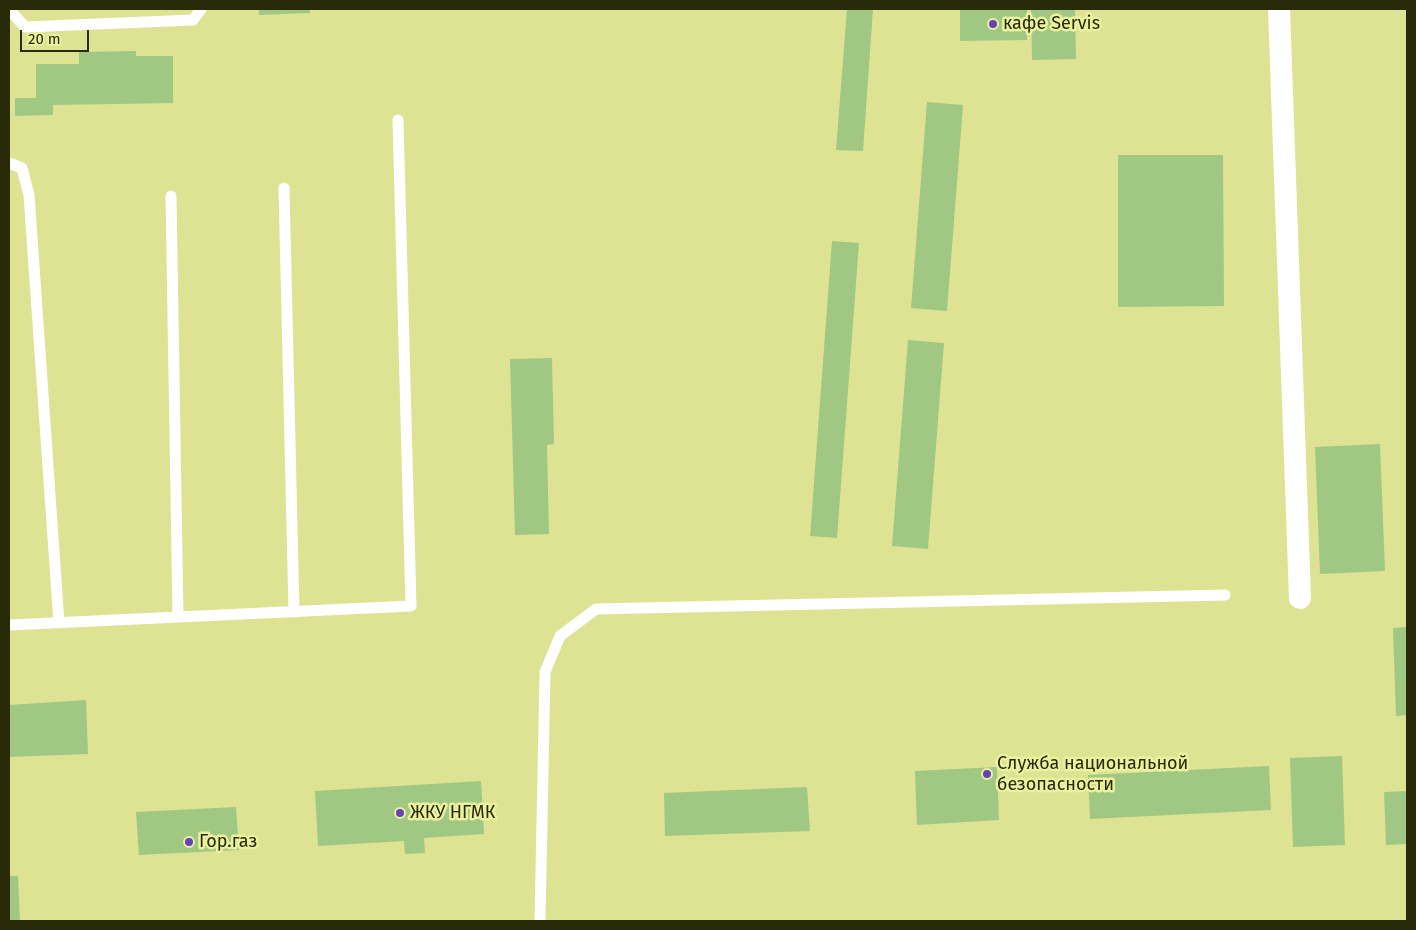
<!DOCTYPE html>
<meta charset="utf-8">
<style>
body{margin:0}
#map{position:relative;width:1416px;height:930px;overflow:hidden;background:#dde393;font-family:"Fira Sans",sans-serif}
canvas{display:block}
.frame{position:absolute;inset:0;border:10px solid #282a08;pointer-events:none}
.scale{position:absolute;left:20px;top:30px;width:69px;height:22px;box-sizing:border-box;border:2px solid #282a08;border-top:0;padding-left:6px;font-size:15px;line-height:18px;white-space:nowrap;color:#282a08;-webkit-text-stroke:4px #eaf19f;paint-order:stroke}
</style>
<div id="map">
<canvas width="1416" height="930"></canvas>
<div class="frame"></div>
<div class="scale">20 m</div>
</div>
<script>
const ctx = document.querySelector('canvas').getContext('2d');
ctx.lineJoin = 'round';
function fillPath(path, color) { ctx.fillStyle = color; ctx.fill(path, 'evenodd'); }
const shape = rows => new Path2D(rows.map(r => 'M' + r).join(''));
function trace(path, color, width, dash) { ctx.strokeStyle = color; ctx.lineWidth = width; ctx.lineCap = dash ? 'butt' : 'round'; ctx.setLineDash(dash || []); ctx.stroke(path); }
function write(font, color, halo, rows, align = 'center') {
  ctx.font = font + ' "Fira Sans",sans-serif'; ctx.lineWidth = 5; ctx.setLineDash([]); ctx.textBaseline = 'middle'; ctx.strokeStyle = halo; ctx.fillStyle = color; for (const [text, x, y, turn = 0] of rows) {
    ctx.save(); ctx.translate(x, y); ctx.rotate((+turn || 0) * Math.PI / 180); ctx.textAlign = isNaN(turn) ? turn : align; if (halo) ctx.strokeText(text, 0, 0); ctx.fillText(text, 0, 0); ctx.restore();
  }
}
fillPath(shape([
 [259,9,310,9,310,13,259,15],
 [847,9,873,9,863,151,836,150],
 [960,9,1027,9,1027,40,960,41],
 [1031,9,1075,9,1076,59,1032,60],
 [136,51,136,56,173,56,173,103,53,105,53,115,15,116,15,98,36,98,36,64,79,64,79,52],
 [927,102,963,105,947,311,911,308],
 [1118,155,1223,155,1224,306,1118,307],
 [832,241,859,243,837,538,810,536],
 [908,340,944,343,928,549,892,546],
 [552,358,554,444,547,445,549,534,515,535,510,359],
 [1380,444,1385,571,1320,574,1315,447],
 [1407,627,1407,715,1396,716,1393,628],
 [86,700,88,754,9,757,9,705],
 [1342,756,1345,845,1293,847,1290,758],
 [1269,766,1271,810,1090,819,1088,775],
 [997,767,999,820,917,825,915,771],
 [481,781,484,834,424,838,425,853,405,854,404,841,318,846,315,791],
 [807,787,810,831,665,836,664,793],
 [1407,791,1407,844,1386,845,1384,792],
 [236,807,239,850,139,855,136,812],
 [9,876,18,876,20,921,9,921]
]), '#a0c882');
trace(shape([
 [9,9,25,27,193,20,201,9],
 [9,163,22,168,29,195,59,623],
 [284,188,294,612],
 [171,196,178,617],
 [9,625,411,606,398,120],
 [540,921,545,672,560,636,596,609,1225,595]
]), '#fff', 11);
trace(shape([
 [1279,9,1300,598]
]), '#fff', 22);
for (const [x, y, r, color] of [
 [993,24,5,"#6641ba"],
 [987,774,5,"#6641ba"],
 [400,813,5,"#6641ba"],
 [189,842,5,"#6641ba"]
]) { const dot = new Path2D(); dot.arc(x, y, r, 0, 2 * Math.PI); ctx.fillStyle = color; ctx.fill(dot); trace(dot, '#eaf19f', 2); }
write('18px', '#282a08', '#eaf19f', [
 ["кафе Servis",1003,24],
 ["Служба национальной",997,764],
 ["безопасности",997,785],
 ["ЖКУ НГМК",410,813],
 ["Гор.газ",199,842]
], 'left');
</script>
